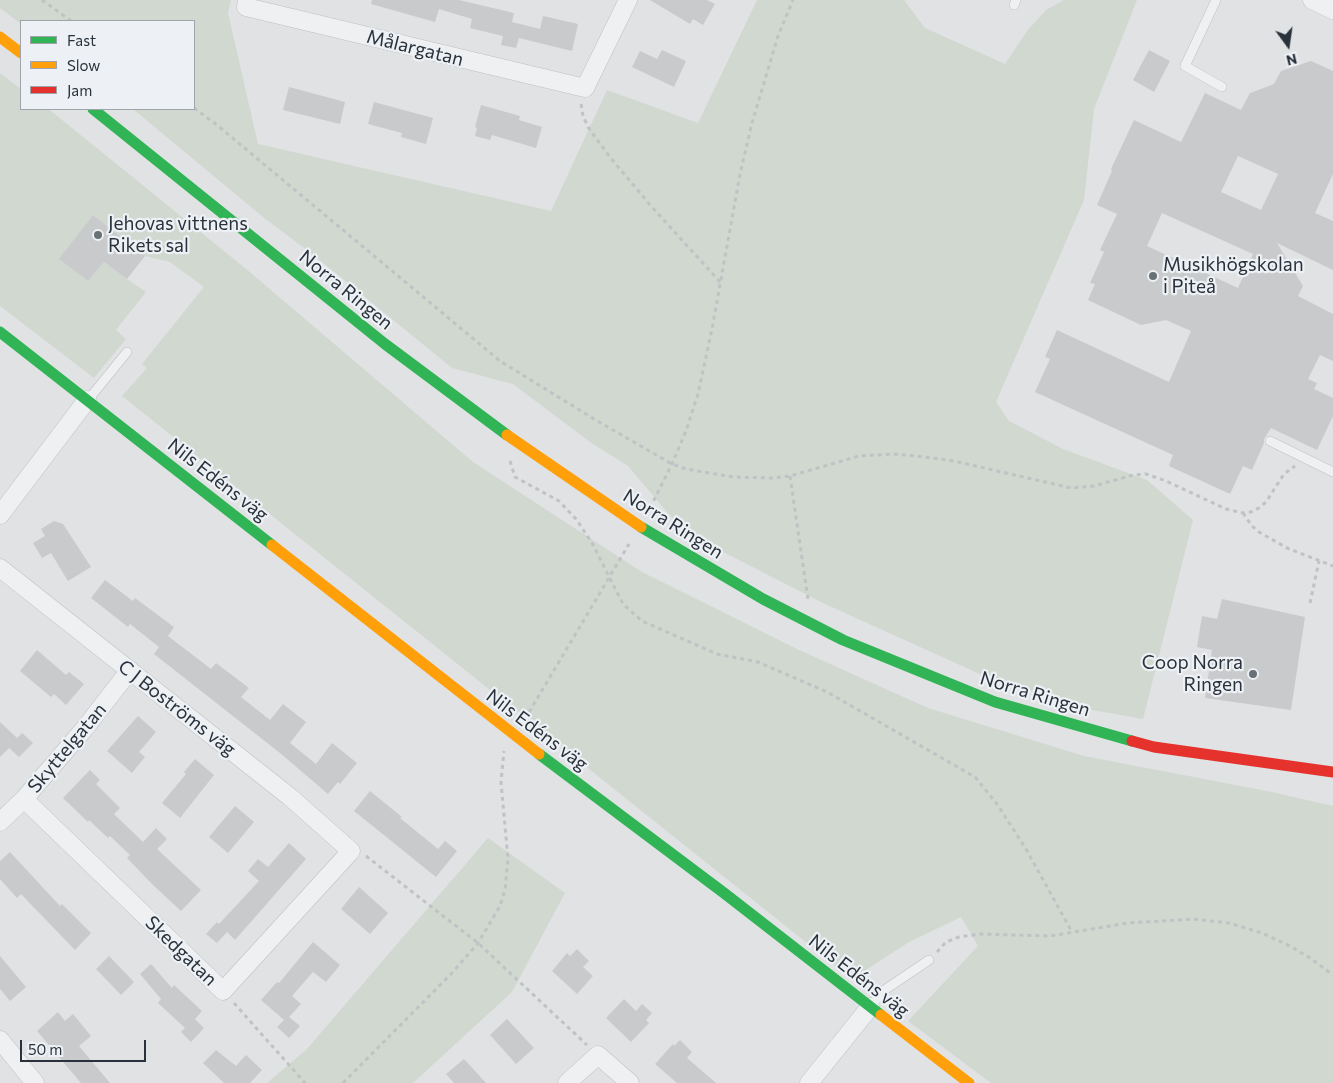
<!DOCTYPE html>
<meta charset="utf-8">
<style>
body{margin:0}
#map{position:relative;width:1333px;height:1083px;overflow:hidden;background:#e0e2e4;font-family:Commissioner,sans-serif}
canvas{display:block}
.legend{position:absolute;left:20px;top:20px;width:175px;height:90px;box-sizing:border-box;background:#edf0f4;border:1px solid #9fa4aa;margin:0;padding:6px 9px;list-style:none;font-size:15px;color:#29323b}
.legend li{display:flex;align-items:center;gap:10px;height:25px}
.legend b{width:25px;border:1px solid #9fa4aa}
.north{position:absolute;left:1263px;top:20px;width:50px;height:50px;-webkit-text-stroke:4px #edf0f4;paint-order:stroke;rotate:166deg;font-size:14px;font-weight:700;line-height:20px;text-align:center;color:#29323b}
.north::after{content:'';display:block;margin:auto;width:18px;height:22px;background:#29323b;clip-path:polygon(50% 0,100% 100%,50% 72%,0 100%)}
.scale{position:absolute;left:20px;top:1040px;width:126px;height:22px;box-sizing:border-box;border:2px solid #29323b;border-top:0;padding-left:6px;font-size:15px;line-height:18px;white-space:nowrap;color:#29323b;-webkit-text-stroke:4px #edf0f4;paint-order:stroke}
</style>
<div id="map">
<canvas width="1333" height="1083"></canvas>
<ul class="legend">
<li><b style="height:6px;background:#30b455"></b>Fast</li>
<li><b style="height:6px;background:#ff9f0a"></b>Slow</li>
<li><b style="height:6px;background:#e5322d"></b>Jam</li>
</ul>
<div class="north">N</div>
<div class="scale">50 m</div>
</div>
<script>
const ctx = document.querySelector('canvas').getContext('2d');
ctx.lineJoin = 'round';
function fillPath(path, color) { ctx.fillStyle = color; ctx.fill(path, 'evenodd'); }
const shape = rows => new Path2D(rows.map(r => 'M' + r).join(''));
function trace(path, color, width, dash) { ctx.strokeStyle = color; ctx.lineWidth = width; ctx.lineCap = dash ? 'butt' : 'round'; ctx.setLineDash(dash || []); ctx.stroke(path); }
function write(font, color, halo, rows, align = 'center') {
  ctx.font = font + ' Commissioner,sans-serif'; ctx.lineWidth = 4.5; ctx.setLineDash([]); ctx.textBaseline = 'middle'; ctx.strokeStyle = halo; ctx.fillStyle = color; for (const [text, x, y, turn = 0] of rows) {
    ctx.save(); ctx.translate(x, y); ctx.rotate((+turn || 0) * Math.PI / 180); ctx.textAlign = isNaN(turn) ? turn : align; if (halo) ctx.strokeText(text, 0, 0); ctx.fillText(text, 0, 0); ctx.restore();
  }
}
fillPath(shape([
 [0,0,231,0,228,13,258,144,551,211,607,90,698,123,757,0,904,0,925,28,1005,64,1027,31,1046,10,1064,0,1137,0,1094,109,1084,200,996,402,1009,421,1063,449,1147,480,1193,520,1143,719,1087,709,982,675,823,603,684,532,628,466,590,442,513,384,452,368,316,257,263,217,133,109,194,109,194,21,21,21,21,24,0,8],
 [0,73,21,89,21,109,48,109,56,115,245,268,473,462,642,572,799,650,928,708,1084,756,1272,792,1333,806,1333,1083,991,1083,908,1021,978,946,961,917,909,942,852,979,122,396,147,368,142,364,204,287,170,262,145,256,93,215,60,259,88,281,104,262,127,279,146,292,116,330,126,339,94,378,0,306],
 [488,838,565,893,512,992,413,1083,267,1083,307,1049]
]), '#d1d8d0');
fillPath(shape([
 [372,0,459,0,514,13,512,22,540,29,543,16,578,24,572,51,519,38,516,48,501,45,503,36,470,28,472,19,439,9,435,22,371,4],
 [650,0,707,0,715,4,703,25,693,19,690,24],
 [662,50,686,61,674,87,632,67,640,51,657,59],
 [1149,50,1170,61,1154,92,1133,80],
 [1311,61,1333,71,1333,174,1315,213,1333,221,1333,270,1277,243,1303,286,1298,296,1333,314,1333,361,1320,355,1308,379,1317,383,1314,389,1333,398,1333,416,1317,450,1271,428,1264,439,1264,443,1252,470,1243,466,1230,494,1169,466,1173,455,1035,392,1050,359,1045,357,1057,330,1169,382,1191,331,1166,320,1141,325,1088,300,1095,284,1090,283,1104,252,1100,250,1117,214,1097,205,1112,171,1111,169,1134,120,1181,142,1205,93,1241,110,1250,93,1274,84,1281,71],
 [1238,156,1278,174,1261,210,1221,192],
 [1162,213,1253,254,1238,288,1147,246],
 [289,87,345,102,340,124,283,110],
 [374,102,433,118,426,144,401,137,402,133,368,124],
 [481,105,520,116,519,120,542,127,536,148,492,135,490,140,475,136,477,128,475,127],
 [93,215,145,256,127,279,104,262,88,281,59,259],
 [54,521,63,524,91,567,68,581,51,553,42,558,33,543,45,536,41,529],
 [105,580,133,601,135,598,174,627,168,636,211,669,216,663,249,688,241,697,270,720,283,704,306,722,290,743,316,764,332,743,357,763,340,784,338,782,328,794,280,753,154,654,159,647,130,624,128,627,91,598],
 [1222,599,1305,617,1291,710,1205,698,1212,650,1197,647,1202,616,1217,619],
 [37,650,66,675,69,672,84,684,66,705,54,694,51,697,20,671],
 [138,716,156,732,139,752,145,757,132,773,107,751],
 [0,722,17,738,22,733,33,743,19,757,9,748,0,757],
 [195,759,214,775,180,818,162,803,186,774,184,772],
 [90,770,100,780,96,784,120,808,114,814,143,842,156,828,167,839,157,849,201,890,181,911,153,885,127,858,130,855,110,836,108,838,89,820,88,822,63,798],
 [370,791,402,817,400,818,438,849,445,841,457,851,436,877,354,811],
 [235,806,254,822,228,853,209,837],
 [289,843,306,859,235,940,227,932,217,943,206,934,217,922,219,924,259,881,248,871,258,859,268,867],
 [10,852,60,906,62,904,91,933,75,950,21,894,17,898,0,879,0,861],
 [359,887,388,913,370,934,341,909],
 [313,942,340,965,326,982,313,972,292,996,301,1004,289,1017,300,1026,289,1038,277,1027,284,1020,261,1000,277,982,279,983],
 [577,949,589,961,583,967,593,976,577,994,552,971,567,953,570,956],
 [0,956,26,987,10,1001,0,989],
 [109,956,134,982,121,995,96,969],
 [151,964,172,988,174,985,202,1011,195,1019,204,1028,191,1042,181,1032,185,1028,158,1003,161,999,140,974],
 [624,999,636,1011,642,1004,652,1013,646,1020,649,1023,631,1042,606,1018],
 [58,1012,65,1021,73,1014,91,1036,79,1046,110,1083,81,1083,37,1031],
 [507,1019,534,1048,516,1064,490,1035],
 [680,1040,692,1052,687,1058,716,1083,677,1083,655,1064,673,1044,674,1046],
 [216,1050,236,1066,246,1055,262,1070,250,1083,224,1083,203,1063],
 [464,1059,486,1083,454,1083,446,1074]
]), '#c8cacc');
const lane = shape([
 [1216,0,1185,66,1222,87],
 [1014,5,1016,0],
 [88,400,127,352],
 [1270,441,1333,472],
 [872,1005,883,991,929,960]
]);
const street = shape([
 [247,0,246,7,585,88,628,0],
 [1312,0,1333,10],
 [0,515,87,400],
 [0,568,290,797,351,851,223,991,24,799],
 [0,822,24,799,85,728,130,670],
 [0,1040,35,1083],
 [567,1083,598,1055,630,1083],
 [809,1083,870,1007]
]);
trace(lane, '#bec0c2', 10);
trace(street, '#bec0c2', 19);
trace(shape([
 [42,0,71,21],
 [581,104,583,116,588,127,609,156,651,206,721,283],
 [194,108,217,125,500,361,599,422,672,464,686,469,733,477,772,478,790,476,859,456,893,454,916,456,954,461,1071,488,1094,486,1133,475,1146,474,1166,481,1226,509,1243,513,1251,512,1259,508,1266,502,1284,474,1295,466],
 [510,461,515,477,559,501,576,519,592,543,623,604,642,621,717,654,758,662,827,692,975,777,997,804,1026,849,1072,932],
 [790,476,808,599],
 [650,508,672,464,686,431,698,394,712,329,740,174,752,123,778,36,793,0],
 [1243,513,1252,526,1259,532,1287,548,1333,566],
 [1310,603,1319,561],
 [525,719,629,544],
 [366,856,478,943,587,1045],
 [937,952,946,942,959,937,980,934,1050,936,1128,923,1193,919,1229,923,1262,933,1290,946,1310,958,1333,975],
 [234,1003,305,1083],
 [343,1083,452,973,478,943,500,906,505,890,508,859,501,782,504,751]
]), '#c0c2c4', 3, [4, 4]);
trace(lane, '#eef0f1', 9);
trace(street, '#eef0f1', 18);
trace(shape([
 [93,109,385,344,507,435],
 [0,332,272,545],
 [641,527,763,599,843,640,995,702,1132,741],
 [539,754,724,893,881,1015]
]), '#30b455', 11);
trace(shape([
 [0,37,21,53],
 [507,435,641,527],
 [272,545,539,754],
 [881,1015,969,1083]
]), '#ff9f0a', 11);
trace(shape([
 [1132,741,1154,747,1333,772]
]), '#e5322d', 11);
for (const [x, y, r, color] of [
 [98,235,5,"#697076"],
 [1153,276,5,"#697076"],
 [1253,674,5,"#697076"]
]) { const dot = new Path2D(); dot.arc(x, y, r, 0, 2 * Math.PI); ctx.fillStyle = color; ctx.fill(dot); trace(dot, '#edf0f4', 2); }
write('19px', '#29323b', '#edf0f4', [
 ["Målargatan",415,48,14],
 ["Norra Ringen",346,290,39],
 ["Nils Edéns väg",218,480,38],
 ["Norra Ringen",673,524,32],
 ["Norra Ringen",1035,694,17],
 ["C J Boströms väg",177,708,38],
 ["Nils Edéns väg",537,730,37],
 ["Skyttelgatan",67,748,-50],
 ["Skedgatan",181,951,44],
 ["Nils Edéns väg",859,976,38]
]);
write('19px', '#29323b', '#edf0f4', [
 ["Jehovas vittnens",108,224],
 ["Rikets sal",108,246],
 ["Musikhögskolan",1163,265],
 ["i Piteå",1163,287],
 ["Coop Norra",1243,663,"right"],
 ["Ringen",1243,685,"right"]
], 'left');
</script>
